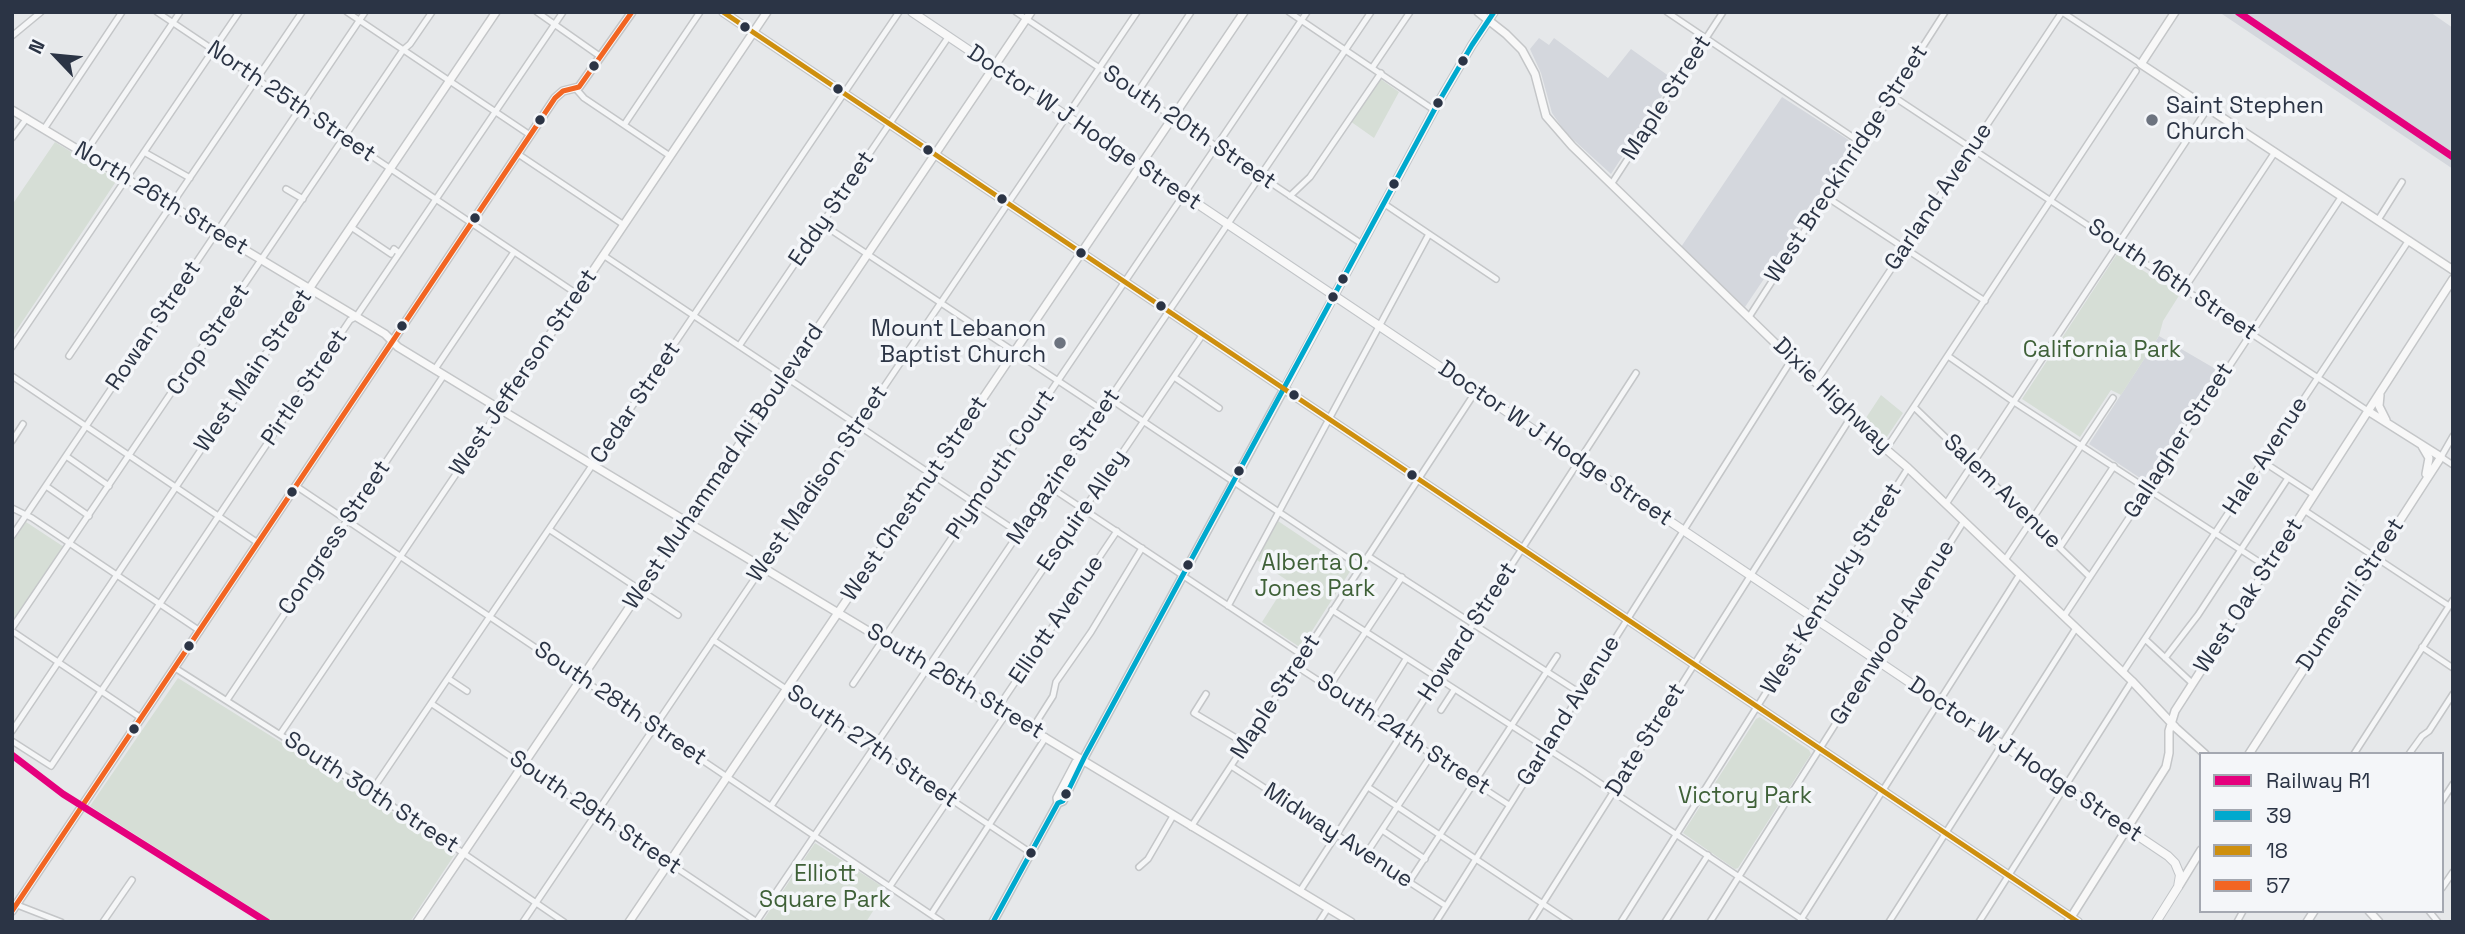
<!DOCTYPE html>
<style>
body{margin:0}
#map{position:relative;width:2465px;height:934px;overflow:hidden;background:#e6e8ea;font-family:"Space Grotesk",sans-serif}
canvas{display:block}
.frame{position:absolute;inset:0;border:14px solid #2b3445;pointer-events:none}
.legend{position:absolute;left:2199px;top:752px;width:245px;height:161px;box-sizing:border-box;background:#f4f6f9;border:2px solid #a4a8b1;margin:0;padding:9px 12px;list-style:none;font-size:21px;color:#2b3445}
.legend li{display:flex;align-items:center;gap:14px;height:35px}
.legend b{width:35px;border:2px solid #a4a8b1}
.north{position:absolute;left:21px;top:21px;width:70px;height:70px;-webkit-text-stroke:5px #f4f6f9;paint-order:stroke;rotate:296deg;font-size:19px;font-weight:700;line-height:28px;text-align:center;color:#2b3445}
.north::after{content:'';display:block;margin:auto;width:24px;height:32px;background:#2b3445;clip-path:polygon(50% 0,100% 100%,50% 72%,0 100%)}
</style>
<div id="map">
<canvas width="2465" height="934"></canvas>
<div class="frame"></div>
<ul class="legend">
<li><b style="height:9px;background:#e5007d"></b>Railway R1</li>
<li><b style="height:9px;background:#00a9ce"></b>39</li>
<li><b style="height:9px;background:#ce8f0e"></b>18</li>
<li><b style="height:9px;background:#f26522"></b>57</li>
</ul>
<div class="north">N</div>
</div>
<script>
const ctx = document.querySelector('canvas').getContext('2d');
ctx.lineJoin = 'round';
function fillPath(path, color) { ctx.fillStyle = color; ctx.fill(path, 'evenodd'); }
const shape = rows => new Path2D(rows.map(r => 'M' + r).join(''));
function trace(path, color, width, dash) { ctx.strokeStyle = color; ctx.lineWidth = width; ctx.lineCap = dash ? 'butt' : 'round'; ctx.setLineDash(dash || []); ctx.stroke(path); }
function write(font, color, halo, rows, align = 'center') {
  ctx.font = font + ' "Space Grotesk",sans-serif'; ctx.lineWidth = 7; ctx.setLineDash([]); ctx.textBaseline = 'middle'; ctx.strokeStyle = halo; ctx.fillStyle = color; for (const [text, x, y, turn = 0] of rows) {
    ctx.save(); ctx.translate(x, y); ctx.rotate((+turn || 0) * Math.PI / 180); ctx.textAlign = isNaN(turn) ? turn : align; if (halo) ctx.strokeText(text, 0, 0); ctx.fillText(text, 0, 0); ctx.restore();
  }
}
fillPath(shape([
 [2219,12,2430,12,2453,28,2453,169],
 [1539,38,1549,45,1554,38,1608,78,1631,49,1673,79,1611,174,1566,133,1552,113,1541,73,1530,49],
 [1782,97,1855,144,1745,307,1681,247],
 [2159,336,2219,371,2146,482,2089,444]
]), '#d4d7dd');
fillPath(shape([
 [1379,78,1399,92,1374,138,1350,121],
 [55,142,117,180,12,337,12,205],
 [2117,254,2180,294,2163,321,2159,336,2121,395,2111,390,2080,437,2022,399],
 [1881,395,1903,413,1884,441,1864,421],
 [1278,521,1351,570,1301,648,1262,622,1288,581,1257,560],
 [26,522,64,547,12,624,12,542],
 [178,678,375,801,455,854,410,922,274,922,90,806],
 [1760,717,1809,750,1811,754,1738,868,1735,869,1683,833,1756,719],
 [815,843,883,887,884,894,866,922,762,922]
]), '#d6ded6');
const street = shape([
 [157,12,577,294],
 [347,12,530,135],
 [537,12,601,57],
 [1016,12,1362,244],
 [1289,12,1434,110],
 [1667,12,1860,142],
 [2062,12,2141,64],
 [12,36,41,12],
 [1372,68,1410,12],
 [577,90,584,98,670,156],
 [1137,93,1191,12],
 [1891,95,2368,411],
 [624,125,700,12],
 [44,129,122,12],
 [12,138,27,118],
 [144,152,190,178],
 [85,153,180,12],
 [518,154,624,225],
 [1612,183,1723,12],
 [286,189,303,199],
 [1290,196,1310,177,1381,73],
 [1825,196,1985,301],
 [1383,203,1496,279],
 [2378,220,2402,182],
 [822,224,1102,410],
 [351,227,391,254,394,249,399,253],
 [603,255,1019,533],
 [2184,289,2275,152],
 [1749,317,1945,12],
 [739,346,949,36],
 [12,347,239,12],
 [69,356,302,12],
 [1948,356,2014,402,2267,567],
 [435,369,514,252],
 [12,376,258,543],
 [1174,377,1219,408],
 [1816,382,2062,12],
 [1110,399,1361,567],
 [1914,407,2090,577],
 [2453,436,2441,457,2453,465],
 [12,441,23,424],
 [1886,449,2136,71],
 [66,456,109,486],
 [2262,461,2314,495],
 [46,486,89,516],
 [296,486,942,922],
 [1050,487,1302,655],
 [1946,504,2208,108],
 [12,508,32,518,200,631],
 [2304,510,2449,606],
 [550,530,678,615],
 [12,536,365,12],
 [2060,547,2114,466],
 [1368,556,1580,693],
 [2005,560,2113,398],
 [1228,606,1429,234],
 [1332,610,1582,771,1806,922],
 [2064,616,2342,196],
 [12,628,403,50,410,44,432,12],
 [12,631,141,718],
 [2145,639,2193,684],
 [713,640,1031,853],
 [2422,647,2453,668],
 [2165,658,2198,615,2288,478],
 [1296,666,1509,805],
 [175,668,422,825,564,922],
 [2123,672,2409,240],
 [449,679,467,691],
 [853,684,1307,12],
 [963,687,1203,334],
 [1329,687,1402,577],
 [1206,694,1194,713,1246,744],
 [227,700,444,375],
 [432,704,757,922],
 [997,709,1117,531],
 [1441,710,1454,690],
 [1371,715,1406,659],
 [1032,729,1053,696,1056,682,1091,632,1142,548],
 [12,731,309,289],
 [281,733,500,409],
 [12,741,51,766,350,320,356,317,563,12],
 [2354,754,2453,600],
 [2409,754,2422,736,2429,731,2453,694],
 [1231,766,1446,906],
 [1368,787,1570,922],
 [371,792,899,12],
 [2442,801,2453,784],
 [771,806,830,718],
 [1191,827,1476,391],
 [1382,830,1425,859],
 [1366,854,1432,754],
 [1139,867,1148,859,1173,816],
 [1409,882,1557,656],
 [890,886,1006,714],
 [2442,888,2453,872],
 [1300,891,1636,373],
 [12,903,61,922],
 [2429,911,2438,922],
 [932,913,1046,737],
 [1800,921,2020,574],
 [103,922,132,880],
 [523,922,1137,12],
 [756,922,1371,12],
 [1319,922,1328,908],
 [1436,922,1792,359],
 [1531,922,1851,417],
 [1621,922,1908,468],
 [1665,922,1708,855],
 [1710,922,1964,521],
 [1889,922,2076,628],
 [1979,922,2132,681],
 [2237,922,2243,911]
]);
const secondary = shape([
 [1478,12,1506,34,1522,50,1535,74,1546,116,1572,146,1874,439,1908,468,2132,681,2176,728,2205,754],
 [2175,12,2141,64,2453,270],
 [12,110,385,334,398,347,508,414,1351,922],
 [309,289,496,12],
 [2380,395,2379,406,2386,420],
 [500,409,767,12],
 [2422,446,2429,458,2426,474],
 [2249,754,2441,457,2368,411],
 [1058,803,1057,798,1076,762,1083,760],
 [2179,886,2201,850],
 [12,911,555,98,563,91,579,87,632,12],
 [2369,911,2379,922],
 [417,922,1031,12],
 [629,922,1244,12],
 [993,922,1058,803,1063,801,1070,787,1085,756,1284,389],
 [2068,922,2166,767,2169,753,2169,731,2175,711,2453,279],
 [2307,922,2314,911]
]);
const primary = shape([
 [723,12,2078,922],
 [912,12,2168,856,2175,863,2180,875,2178,887,2156,922],
 [1284,389,1438,103,1472,45,1494,12]
]);
trace(street, '#c4c6c8', 8);
trace(secondary, '#c4c6c8', 10);
trace(primary, '#c2c5c8', 10);
trace(street, '#f5f6f7', 5);
trace(secondary, '#f8f8f8', 7);
trace(primary, '#f8f8f8', 8);
trace(shape([
 [993,922,1058,803,1063,801,1070,787,1085,756,1438,103,1472,45,1494,12]
]), '#00a9ce', 5);
trace(shape([
 [723,12,2078,922]
]), '#ce8f0e', 5);
trace(shape([
 [12,911,555,98,563,91,579,87,632,12]
]), '#f26522', 5);
trace(shape([
 [2238,12,2453,157],
 [12,755,63,794,267,922]
]), '#e5007d', 7);
for (const [x, y, r, color] of [
 [745,27,6,"#2b3445"],
 [1463,61,6,"#2b3445"],
 [594,66,6,"#2b3445"],
 [838,89,6,"#2b3445"],
 [1438,103,6,"#2b3445"],
 [540,120,6,"#2b3445"],
 [2152,120,7,"#6c737f"],
 [928,150,6,"#2b3445"],
 [1394,184,6,"#2b3445"],
 [1002,199,6,"#2b3445"],
 [475,218,6,"#2b3445"],
 [1081,253,6,"#2b3445"],
 [1343,279,6,"#2b3445"],
 [1333,297,6,"#2b3445"],
 [1161,306,6,"#2b3445"],
 [402,326,6,"#2b3445"],
 [1060,343,7,"#6c737f"],
 [1294,395,6,"#2b3445"],
 [1239,471,6,"#2b3445"],
 [1412,475,6,"#2b3445"],
 [292,492,6,"#2b3445"],
 [1188,565,6,"#2b3445"],
 [189,646,6,"#2b3445"],
 [134,729,6,"#2b3445"],
 [1066,794,6,"#2b3445"],
 [1031,853,6,"#2b3445"]
]) { const dot = new Path2D(); dot.arc(x, y, r, 0, 2 * Math.PI); ctx.fillStyle = color; ctx.fill(dot); trace(dot, '#f4f6f9', 2.5); }
write('23px', '#2b3445', '#f4f6f9', [
 ["Maple Street",1667,98,-57],
 ["North 25th Street",291,102,34],
 ["Doctor W J Hodge Street",1084,128,34],
 ["South 20th Street",1189,128,34],
 ["West Breckinridge Street",1847,164,-57],
 ["Garland Avenue",1939,197,-56],
 ["North 26th Street",161,199,31],
 ["Eddy Street",832,209,-56],
 ["South 16th Street",2172,280,34],
 ["Rowan Street",154,326,-56],
 ["Crop Street",209,340,-56],
 ["West Main Street",254,371,-56],
 ["West Jefferson Street",524,373,-56],
 ["Pirtle Street",305,388,-56],
 ["Dixie Highway",1832,396,44],
 ["Cedar Street",636,403,-56],
 ["Gallagher Street",2179,441,-57],
 ["Doctor W J Hodge Street",1555,444,34],
 ["Hale Avenue",2266,456,-57],
 ["Plymouth Court",1001,465,-56],
 ["West Muhammad Ali Boulevard",724,467,-56],
 ["Magazine Street",1064,467,-56],
 ["West Madison Street",818,484,-56],
 ["Salem Avenue",2002,492,44],
 ["West Chestnut Street",915,499,-56],
 ["Esquire Alley",1083,511,-56],
 ["Congress Street",335,538,-56],
 ["West Kentucky Street",1832,589,-58],
 ["Dumesnil Street",2351,595,-57],
 ["West Oak Street",2249,596,-57],
 ["Elliott Avenue",1057,620,-56],
 ["Howard Street",1468,632,-57],
 ["Greenwood Avenue",1893,633,-58],
 ["South 26th Street",955,682,31],
 ["Maple Street",1276,697,-57],
 ["South 28th Street",620,704,34],
 ["Garland Avenue",1569,711,-58],
 ["South 24th Street",1403,735,33],
 ["Date Street",1646,740,-58],
 ["South 27th Street",872,747,34],
 ["Doctor W J Hodge Street",2025,760,34],
 ["South 30th Street",371,793,33],
 ["South 29th Street",595,813,34],
 ["Midway Avenue",1338,836,33]
]);
write('23px', '#2b3445', '#f4f6f9', [
 ["Saint Stephen",2166,107],
 ["Church",2166,133],
 ["Mount Lebanon",1046,330,"right"],
 ["Baptist Church",1046,356,"right"]
], 'left');
write('23px', '#3f6138', '#f4f6f9', [
 ["California Park",2102,351],
 ["Alberta O.",1315,564],
 ["Jones Park",1315,590],
 ["Victory Park",1745,797],
 ["Elliott",825,875],
 ["Square Park",825,901]
]);
</script>
